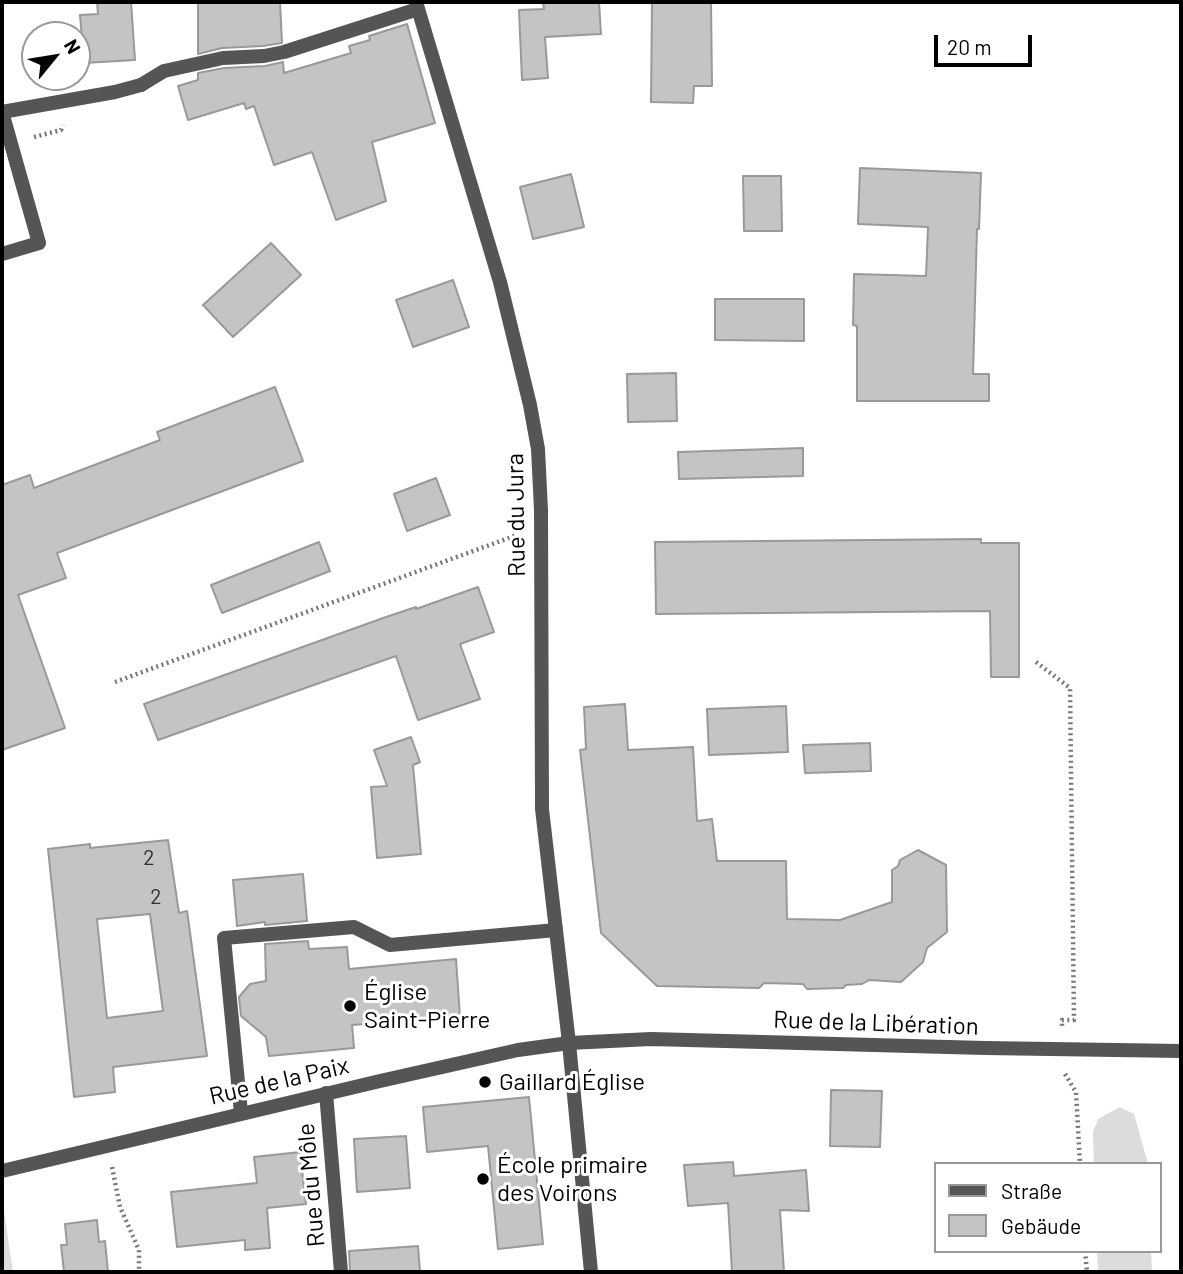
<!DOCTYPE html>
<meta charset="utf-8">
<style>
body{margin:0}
#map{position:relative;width:1183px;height:1274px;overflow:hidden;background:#fff;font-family:Barlow,sans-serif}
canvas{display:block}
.frame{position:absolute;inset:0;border:4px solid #000;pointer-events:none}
.legend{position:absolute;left:934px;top:1162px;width:228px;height:91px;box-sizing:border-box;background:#fff;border:2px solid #999;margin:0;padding:9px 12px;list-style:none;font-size:21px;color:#000}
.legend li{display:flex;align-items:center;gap:14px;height:35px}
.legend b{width:35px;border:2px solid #999}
.north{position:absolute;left:21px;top:21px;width:70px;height:70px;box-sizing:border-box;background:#fff;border:2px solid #999;border-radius:50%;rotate:60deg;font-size:19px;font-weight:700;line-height:28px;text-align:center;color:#000}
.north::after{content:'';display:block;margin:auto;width:24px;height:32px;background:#000;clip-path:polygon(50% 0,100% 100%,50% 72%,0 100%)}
.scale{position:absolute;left:934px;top:35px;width:98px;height:32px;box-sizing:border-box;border:4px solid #000;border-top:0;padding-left:9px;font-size:21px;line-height:24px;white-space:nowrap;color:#000;-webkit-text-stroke:5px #fff;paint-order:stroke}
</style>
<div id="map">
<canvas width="1183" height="1274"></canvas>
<div class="frame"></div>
<ul class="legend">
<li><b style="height:9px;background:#555"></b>Straße</li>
<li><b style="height:19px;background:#c4c4c4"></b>Gebäude</li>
</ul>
<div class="north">N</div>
<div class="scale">20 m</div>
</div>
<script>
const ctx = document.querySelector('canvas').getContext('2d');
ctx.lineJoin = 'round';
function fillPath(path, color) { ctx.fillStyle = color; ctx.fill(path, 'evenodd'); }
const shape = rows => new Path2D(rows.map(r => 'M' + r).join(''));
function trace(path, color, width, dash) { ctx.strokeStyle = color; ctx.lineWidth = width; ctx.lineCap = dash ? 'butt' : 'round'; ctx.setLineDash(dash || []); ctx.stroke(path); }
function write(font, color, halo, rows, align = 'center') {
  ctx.font = font + ' Barlow,sans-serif'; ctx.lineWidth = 6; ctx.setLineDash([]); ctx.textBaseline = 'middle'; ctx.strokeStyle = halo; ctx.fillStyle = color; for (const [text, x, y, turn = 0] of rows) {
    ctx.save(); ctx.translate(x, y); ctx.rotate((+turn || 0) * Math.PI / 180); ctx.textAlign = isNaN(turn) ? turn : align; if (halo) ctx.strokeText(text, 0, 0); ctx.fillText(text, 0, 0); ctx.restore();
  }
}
fillPath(shape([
 [1120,1107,1134,1114,1148,1164,1094,1164,1093,1132,1098,1119],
 [2,1205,3,1205,13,1272,2,1272],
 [1097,1251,1151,1251,1152,1272,1098,1272]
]), '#dcdcdc');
const building = shape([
 [97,2,131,2,135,60,84,63,80,15,98,14,97,2],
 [198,2,280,2,282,43,263,46,222,48,198,54,198,2],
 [543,2,599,2,601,34,545,37,548,78,522,80,519,10,544,9,543,2],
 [652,2,711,2,712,86,694,86,693,103,651,102,652,2],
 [407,24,435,123,372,142,386,201,336,220,312,152,274,165,254,106,246,109,244,103,188,120,178,86,198,80,198,73,224,68,265,66,283,62,284,73,351,53,349,46,370,40,369,36,407,24],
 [860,168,981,173,979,229,977,229,973,374,989,374,989,401,857,401,857,326,853,325,854,274,926,276,928,227,858,224,860,168],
 [571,174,584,227,533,239,520,187,571,174],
 [743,176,781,176,782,231,744,231,743,176],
 [271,243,301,275,233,337,203,305,271,243],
 [453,280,469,327,413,347,396,300,453,280],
 [715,299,804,299,804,341,715,340,715,299],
 [676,373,677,421,628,422,627,374,676,373],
 [275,387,303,461,57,553,66,578,18,595,65,728,2,750,2,485,30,475,34,488,160,440,157,432,275,387],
 [803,448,803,476,679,479,678,452,803,448],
 [436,478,450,515,407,531,394,494,436,478],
 [981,539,981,543,1019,543,1019,677,991,677,990,611,656,614,655,542,981,539],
 [319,542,330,571,222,613,211,585,319,542],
 [478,587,494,632,460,644,480,699,418,720,396,656,158,740,144,704,386,617,416,607,416,609,478,587],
 [625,704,628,750,693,747,697,821,712,819,717,861,786,861,787,919,840,920,892,902,892,870,898,866,900,860,918,850,946,865,947,932,927,948,923,962,901,982,869,980,862,984,846,985,843,988,807,989,803,984,764,983,759,988,657,986,601,933,580,750,586,749,584,707,625,704],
 [786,706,788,752,709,755,707,709,786,706],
 [411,737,420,762,413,765,421,854,377,858,371,787,387,786,374,750,411,737],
 [870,743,871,771,805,773,803,745,870,743],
 [168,840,179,913,187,911,207,1056,113,1067,115,1092,74,1097,48,849,90,844,90,848,168,840],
 [150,914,163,1011,107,1018,97,919,150,914],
 [303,874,307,921,265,925,265,922,237,926,233,880,303,874],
 [308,941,309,949,347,947,349,969,456,959,460,1017,352,1025,354,1048,269,1056,266,1037,241,1016,239,997,250,984,266,981,265,944,308,941],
 [831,1090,882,1091,880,1147,830,1146,831,1090],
 [529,1097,543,1244,498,1249,488,1146,427,1152,423,1107,529,1097],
 [406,1136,410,1188,357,1192,354,1139,406,1136],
 [300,1152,306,1204,267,1208,270,1248,245,1250,245,1240,177,1247,171,1192,257,1183,254,1157,300,1152],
 [733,1162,734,1176,806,1170,809,1211,780,1210,784,1272,732,1272,728,1203,688,1206,684,1165,733,1162],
 [97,1220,99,1242,105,1241,108,1272,64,1272,61,1245,67,1245,65,1224,97,1220],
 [418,1246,420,1272,350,1272,349,1251,418,1246]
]);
fillPath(building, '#c4c4c4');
trace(building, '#999', 2);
trace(shape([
 [34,137,61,130,63,125],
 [1036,662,1070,688,1074,1020,1062,1020,1062,1027],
 [115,682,517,535],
 [1065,1074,1076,1092,1080,1164],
 [112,1167,120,1207,139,1250,139,1272],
 [1085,1251,1087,1272]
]), '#777', 4.5, [2, 3.5]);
trace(shape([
 [2,112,115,92,141,85],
 [241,1113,224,938,354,927,390,945,556,930]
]), '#555', 14);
trace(shape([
 [416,2,500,282,530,405,538,449,541,510,542,809,569,1043,651,1039,985,1048,1181,1051],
 [141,85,164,71,223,58,264,56,284,52,418,9],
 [2,254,39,243,2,112],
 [326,1093,341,1272]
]), '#555', 14);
trace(shape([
 [2,1171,380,1081,518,1050,569,1043,591,1272]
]), '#555', 14);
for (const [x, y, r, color] of [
 [350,1006,7,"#000"],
 [485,1082,7,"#000"],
 [483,1179,7,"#000"]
]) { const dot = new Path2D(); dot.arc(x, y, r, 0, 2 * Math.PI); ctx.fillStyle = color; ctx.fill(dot); trace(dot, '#fff', 2.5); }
write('21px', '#313131', null, [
 ["2",149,858],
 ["2",156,897]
]);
write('24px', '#000', '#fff', [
 ["Rue du Jura",516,515,-91],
 ["Rue de la Libération",876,1023,2],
 ["Rue de la Paix",279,1081,-13],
 ["Rue du Môle",311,1185,-95]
]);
write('24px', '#000', '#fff', [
 ["Église",364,992],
 ["Saint-Pierre",364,1020],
 ["Gaillard Église",499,1082],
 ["École primaire",497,1165],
 ["des Voirons",497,1193]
], 'left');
</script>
